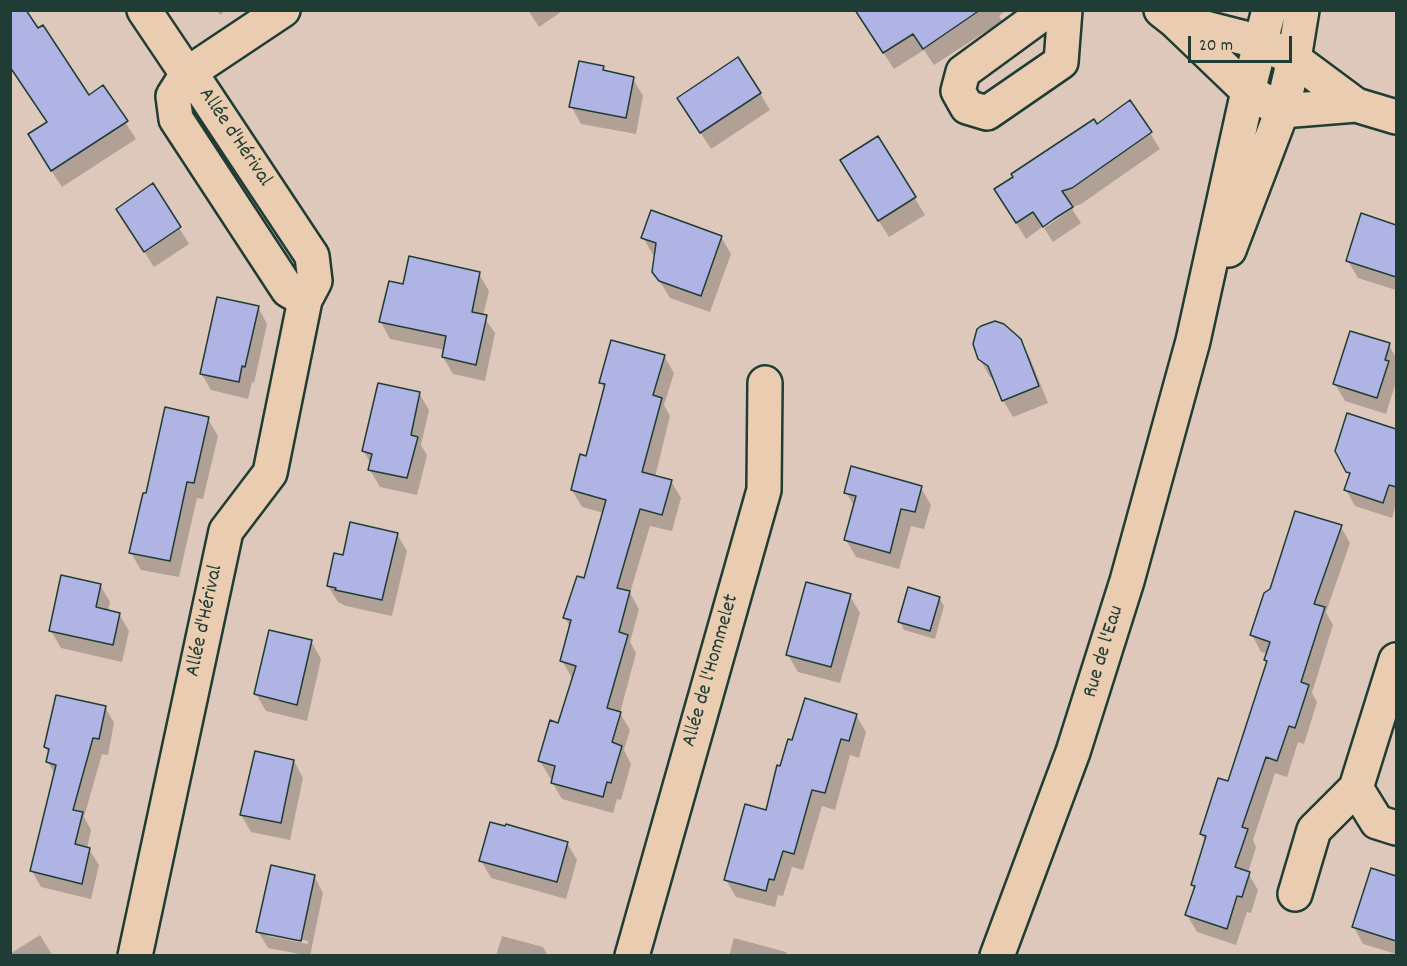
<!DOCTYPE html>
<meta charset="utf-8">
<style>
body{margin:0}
#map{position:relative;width:1407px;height:966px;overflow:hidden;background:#dec8bb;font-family:Dekko,sans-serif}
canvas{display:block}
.frame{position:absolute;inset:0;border:12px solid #1f3d34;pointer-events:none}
.scale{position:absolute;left:1188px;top:36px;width:104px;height:27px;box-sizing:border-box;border:3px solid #1f3d34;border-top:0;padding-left:8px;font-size:18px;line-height:21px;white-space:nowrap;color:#1f3d34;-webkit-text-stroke:4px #eacdb1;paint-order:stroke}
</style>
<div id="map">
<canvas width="1407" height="966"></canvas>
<div class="frame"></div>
<div class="scale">20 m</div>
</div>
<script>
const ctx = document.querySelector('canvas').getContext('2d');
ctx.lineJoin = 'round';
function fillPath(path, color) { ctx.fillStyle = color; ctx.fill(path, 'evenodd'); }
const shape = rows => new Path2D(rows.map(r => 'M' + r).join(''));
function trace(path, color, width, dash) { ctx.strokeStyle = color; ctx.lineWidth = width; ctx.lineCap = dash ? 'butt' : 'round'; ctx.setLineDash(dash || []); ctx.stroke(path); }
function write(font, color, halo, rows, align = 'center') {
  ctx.font = font + ' Dekko,sans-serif'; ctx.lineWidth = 4.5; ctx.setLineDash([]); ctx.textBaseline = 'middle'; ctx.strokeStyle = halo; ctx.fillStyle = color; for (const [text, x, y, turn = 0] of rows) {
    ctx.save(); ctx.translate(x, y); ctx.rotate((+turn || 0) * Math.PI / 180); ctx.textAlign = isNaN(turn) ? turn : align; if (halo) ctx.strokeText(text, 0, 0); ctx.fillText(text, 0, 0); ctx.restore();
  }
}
fillPath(shape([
 [217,10,226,10,220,15],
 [528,10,564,10,539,27],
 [878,10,1007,10,999,16,1002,21,934,65,924,50,894,69,873,37],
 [10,66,88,97,103,88,136,139,62,187,39,152,48,123],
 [603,67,605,72,633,79,643,96,636,134,581,124,571,106],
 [760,93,770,110,711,149,689,115],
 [1150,133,1160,149,1081,204,1073,207,1073,204,1026,239,1005,205],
 [878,138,925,215,889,237,852,178],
 [153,185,189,244,154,267,127,225],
 [1072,209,1081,223,1053,242,1044,228],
 [1362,215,1396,226,1396,290,1358,278,1348,261],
 [643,237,721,237,731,254,710,312,670,298,654,272,656,256,653,255],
 [479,274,489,291,483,316,495,333,485,381,453,374,443,357,445,350,390,339,381,322,404,286],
 [258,307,267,324,254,383,252,382,248,399,211,390,201,373],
 [1020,340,1030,358,1048,403,1013,417,1003,400,995,380,990,377,977,354],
 [1389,345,1396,358,1395,375,1396,382,1386,414,1345,401,1335,384],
 [664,356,674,373,664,405,670,416,655,477,671,481,681,498,672,531,650,526,630,593,639,609,630,642,636,653,620,713,630,730,624,750,631,764,621,800,617,799,613,813,562,799,552,782,553,779,550,778,540,761,559,725,574,679,572,678,562,661,571,628,565,618,585,580,604,513,582,507,572,490,588,458,605,390,601,383],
 [419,393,429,410,421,445,427,455,417,495,380,487,370,470,371,464,363,450],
 [1348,415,1396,431,1396,504,1392,518,1355,506,1346,490,1350,476,1337,451],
 [208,419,218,436,203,499,197,498,179,577,141,570,131,553],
 [921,488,931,505,924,529,911,526,899,569,856,557,846,540,855,508,846,492],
 [1341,527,1350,543,1326,612,1333,625,1312,693,1317,702,1304,744,1298,742,1287,777,1275,773,1253,840,1256,847,1248,873,1258,890,1251,913,1247,912,1236,945,1197,932,1187,915,1195,890,1192,885,1206,842,1201,834,1229,783,1268,663,1266,660,1268,654,1261,652,1252,635],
 [397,534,407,551,392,616,346,606,338,602,328,586,344,557],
 [100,585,110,602,108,611,119,614,129,631,122,662,61,648,51,631],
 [850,596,860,613,840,683,798,672,788,655],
 [939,598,944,606,935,639,904,630,900,622],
 [311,641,321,659,307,721,266,711,256,694],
 [105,707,114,723,108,755,102,754,84,817,91,830,87,848,89,849,99,865,91,899,41,887,32,871,55,775,48,762,49,754,45,747],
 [856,715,866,732,859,758,850,755,835,810,822,806,803,870,792,867,783,896,778,895,775,907,736,897,726,880,767,812,781,767,793,742],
 [294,761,303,778,290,840,251,832,241,815],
 [567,843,577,860,566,899,491,878,481,860],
 [1372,870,1396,877,1396,954,1363,944,1354,927],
 [314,876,323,893,310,956,268,948,258,931],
 [268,933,308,941,308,944,268,936],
 [40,935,53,956,10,956,10,954],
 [502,936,543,947,548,956,496,956],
 [734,938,786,952,788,956,729,956]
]), '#0003');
const building = shape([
 [10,10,26,10,38,28,43,25,89,95,103,85,128,121,51,171,28,134,47,122,10,67,10,10],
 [855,10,980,10,923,49,913,34,883,53,855,10],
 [738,57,761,93,700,133,677,98,738,57],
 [579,61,604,66,603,70,634,77,626,118,569,107,579,61],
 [1130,100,1152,132,1072,188,1062,191,1073,207,1054,219,1043,227,1033,212,1016,223,994,189,1013,177,1011,174,1094,119,1097,124,1130,100],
 [878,136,916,197,878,221,840,160,878,136],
 [153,183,181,227,144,252,116,209,153,183],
 [651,210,722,236,701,296,659,281,652,272,656,243,641,238,651,210],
 [1361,213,1396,225,1396,277,1346,261,1361,213],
 [409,256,480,272,472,312,487,315,476,365,442,357,446,336,379,322,389,281,403,284,409,256],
 [217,297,259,306,245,367,242,366,239,382,200,374,217,297],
 [995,321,1004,324,1021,339,1039,386,1002,401,988,366,978,359,973,344,977,329,981,326,995,321],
 [1350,331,1390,343,1385,360,1389,361,1377,398,1333,384,1350,331],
 [611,340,665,355,653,395,662,398,642,472,672,480,662,515,640,509,617,588,630,591,619,632,628,635,607,708,621,712,612,742,622,746,611,783,607,782,603,797,551,783,555,766,538,761,550,720,558,723,576,666,560,661,571,620,563,618,577,576,584,578,606,500,571,490,580,454,586,456,605,384,599,383,611,340],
 [378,383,420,392,411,435,418,437,407,478,368,470,372,454,362,451,378,383],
 [165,407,209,417,194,483,187,482,170,561,129,553,143,493,146,493,165,407],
 [1347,413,1396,429,1396,487,1389,485,1383,503,1344,490,1350,473,1346,472,1335,451,1347,413],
 [851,466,922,486,915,512,901,509,890,553,844,540,856,496,844,493,851,466],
 [1295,511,1342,525,1314,604,1325,607,1301,682,1309,685,1295,728,1289,726,1277,761,1266,757,1242,827,1248,829,1235,867,1250,872,1242,897,1237,896,1227,929,1185,915,1195,886,1191,885,1206,836,1200,834,1218,778,1228,781,1267,661,1264,660,1270,642,1250,635,1264,593,1270,589,1295,511],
 [350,522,398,533,382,600,335,590,336,588,327,586,334,553,343,555,350,522],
 [61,575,101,584,96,607,120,613,113,645,49,631,61,575],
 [806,582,851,594,831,667,786,655,806,582],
 [908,587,940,597,930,631,898,622,908,587],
 [269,630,312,640,297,705,254,694,269,630],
 [56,695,106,706,99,739,93,738,73,810,83,812,75,844,90,848,82,884,30,871,56,765,46,762,49,749,44,747,56,695],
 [805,698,857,714,849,741,841,739,825,793,812,790,794,854,783,851,774,880,769,879,766,891,724,880,745,804,766,810,777,765,780,766,788,739,792,740,805,698],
 [255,751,294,760,281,823,240,815,255,751],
 [490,822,505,826,506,824,568,842,557,882,479,861,490,822],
 [271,865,315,875,301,941,256,932,271,865],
 [1371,868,1396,876,1396,941,1352,927,1371,868]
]);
fillPath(building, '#b0b4e5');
trace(building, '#1f3d34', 1.5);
const street = shape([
 [283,10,187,74,200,87,312,256,315,281,305,300],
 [1048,10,963,72,958,91,967,107,987,113,1061,62,1065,10],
 [1161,10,1175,21,1248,91,1282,111,1356,105,1396,117],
 [1178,21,1260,42,1294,59,1356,105],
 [1356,788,1377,822,1396,828],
 [1295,894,1314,830,1356,788,1396,660],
 [135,956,226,531,270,473,305,300,288,290,176,119,173,96,187,74,144,10],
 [632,956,764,490,765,383]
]);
const secondary = shape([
 [1229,250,1282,111,1294,59,1302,10],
 [997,956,1073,752,1127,581,1193,341,1248,91,1269,10]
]);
trace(street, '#1f3d34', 38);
trace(secondary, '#1f3d34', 38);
trace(street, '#eacdb1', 33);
trace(secondary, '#eacdb1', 33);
write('21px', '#1f3d34', '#eacdb1', [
 ["Allée d'Hérival",234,138,56],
 ["Allée d'Hérival",206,621,-78],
 ["Rue de l'Eau",1105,652,-73],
 ["Allée de l'Hommelet",712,671,-74]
]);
</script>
